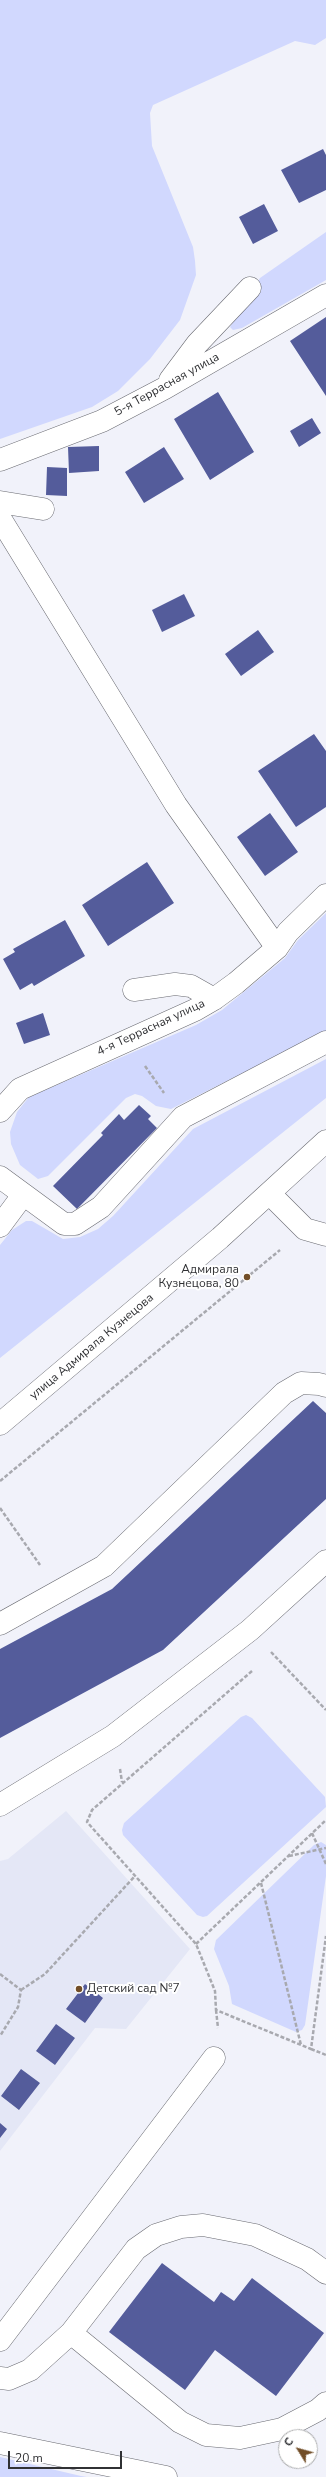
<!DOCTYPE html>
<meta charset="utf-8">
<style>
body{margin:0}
#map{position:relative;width:326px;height:2477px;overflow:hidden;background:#f1f2fa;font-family:"Nunito Sans",sans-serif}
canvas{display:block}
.north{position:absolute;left:278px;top:2429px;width:40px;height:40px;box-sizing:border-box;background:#fff;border:1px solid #acadae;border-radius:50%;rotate:307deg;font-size:11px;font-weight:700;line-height:16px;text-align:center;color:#303134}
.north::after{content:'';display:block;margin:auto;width:14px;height:18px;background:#724e28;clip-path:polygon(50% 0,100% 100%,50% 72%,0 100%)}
.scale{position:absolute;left:8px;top:2451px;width:114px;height:18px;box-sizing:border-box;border:2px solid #303134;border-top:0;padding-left:5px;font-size:12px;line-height:14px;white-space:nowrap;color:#303134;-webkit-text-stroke:3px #fff;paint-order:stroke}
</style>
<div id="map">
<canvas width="326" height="2477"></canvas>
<div class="north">С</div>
<div class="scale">20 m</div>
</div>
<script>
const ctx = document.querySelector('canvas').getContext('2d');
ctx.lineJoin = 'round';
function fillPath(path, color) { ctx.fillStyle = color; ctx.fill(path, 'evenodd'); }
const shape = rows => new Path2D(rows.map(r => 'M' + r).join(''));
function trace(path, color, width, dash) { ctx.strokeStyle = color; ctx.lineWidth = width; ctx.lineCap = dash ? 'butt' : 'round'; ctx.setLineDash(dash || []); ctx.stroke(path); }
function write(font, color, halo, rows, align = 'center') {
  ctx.font = font + ' "Nunito Sans",sans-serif'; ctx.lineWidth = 4; ctx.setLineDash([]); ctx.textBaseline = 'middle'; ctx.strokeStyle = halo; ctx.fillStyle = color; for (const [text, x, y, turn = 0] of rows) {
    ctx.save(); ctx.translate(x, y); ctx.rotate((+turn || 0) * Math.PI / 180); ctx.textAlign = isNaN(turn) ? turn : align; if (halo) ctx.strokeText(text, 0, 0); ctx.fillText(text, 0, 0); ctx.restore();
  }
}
fillPath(shape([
 [66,1811,190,1949,126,2029,95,2028,0,2151,0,1861,8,1859]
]), '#e4e7f6');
fillPath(shape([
 [0,0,326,0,326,38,315,45,295,41,153,105,150,113,152,146,193,247,195,261,196,275,180,320,150,359,118,391,92,407,0,439],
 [326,232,326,280,242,328,233,330,230,327,260,278],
 [326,913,326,1031,171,1109,156,1106,142,1096,135,1094,126,1098,48,1176,38,1179,20,1165,11,1144,10,1132,17,1112,29,1097,196,1025,222,1010,285,958,298,940],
 [326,1059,326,1098,0,1358,0,1245,12,1230,26,1221,32,1221,63,1239,80,1237,98,1229,113,1216,193,1129],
 [246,1715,252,1718,325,1797,326,1807,207,1916,203,1917,197,1915,123,1835,122,1830,124,1823,241,1717],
 [321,1842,326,1845,326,1876,305,2025,302,2030,296,2032,232,2004,229,1986,214,1949,216,1940,314,1845],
 [0,2457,81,2476,87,2477,0,2477]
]), '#d1d8fe');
fillPath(shape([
 [323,149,326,155,326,190,299,203,281,170],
 [264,204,278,231,253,244,239,217],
 [326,317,326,396,290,341],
 [218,392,254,452,210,480,174,419],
 [312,418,321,433,299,447,290,431],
 [99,446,99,471,69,473,68,447],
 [164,447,184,479,144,503,125,472],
 [47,467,67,468,67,496,46,495],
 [184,594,195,616,162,632,152,610],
 [258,630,274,652,241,676,225,654],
 [314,734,326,751,326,807,296,827,258,771],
 [270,813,298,852,265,876,237,837],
 [147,862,174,903,108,946,82,905],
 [65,920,85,956,34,986,32,983,20,990,3,959,15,952,13,949],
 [43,1013,50,1035,24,1044,16,1023],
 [139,1105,151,1116,148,1119,157,1128,77,1209,53,1186,103,1135,101,1133,119,1114,124,1120],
 [313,1401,326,1413,326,1499,163,1650,0,1738,0,1649,112,1589],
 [85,1984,103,1998,85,2023,66,2009],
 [56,2024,75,2038,55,2065,36,2051],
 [21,2069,40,2083,19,2110,1,2096],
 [0,2123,7,2129,0,2138],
 [162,2263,214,2302,221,2292,234,2301,252,2278,324,2333,276,2396,215,2350,185,2390,109,2332]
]), '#545c9b');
const minor = shape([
 [170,380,197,344,250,288],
 [0,460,102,421,165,388,326,295],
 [0,502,43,509],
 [0,518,176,805,277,948],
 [134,990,175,984,191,986,214,999],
 [0,1111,20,1089,195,1010,214,999,236,983,277,948,288,932,326,895],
 [0,1177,64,1224,75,1224,101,1207,183,1117,326,1042],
 [270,1194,305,1229,326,1235],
 [0,1226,23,1195],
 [0,1624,104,1566,284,1393,301,1383,319,1384,326,1386],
 [0,1805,113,1736,250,1630,326,1561],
 [71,2333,136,2249,156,2235,181,2227,203,2225,255,2235,307,2259,326,2273],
 [0,2340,214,2058],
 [0,2378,9,2379,30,2370,71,2333,180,2422,206,2435,240,2438,282,2429,318,2410,326,2403],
 [0,2443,166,2477]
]);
const major = shape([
 [0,1424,220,1238,326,1141]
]);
trace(minor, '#696a71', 23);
trace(major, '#696a71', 23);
trace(shape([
 [145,1066,164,1093],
 [0,1481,280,1250],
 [0,1508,40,1565],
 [271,1652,326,1710],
 [252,1671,92,1810,87,1822,196,1944,215,1991,216,2010,311,2049,326,1936],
 [120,1769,122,1782],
 [312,1833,326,1864],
 [289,1856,326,1848],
 [261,1883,301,2045],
 [196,1944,326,1820],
 [0,1974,21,1990,18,2007,0,2036],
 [21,1990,45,1974,134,1877],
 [216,2010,218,2028],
 [311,2049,326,2055]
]), '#a8a9af', 2.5, [4, 2]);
trace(minor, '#fff', 22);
trace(major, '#fff', 22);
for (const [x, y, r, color] of [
 [247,1277,4,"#724e28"],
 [79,1989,4,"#724e28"]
]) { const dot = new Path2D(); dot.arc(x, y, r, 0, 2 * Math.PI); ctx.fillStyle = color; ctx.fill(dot); trace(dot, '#fff', 1.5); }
write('12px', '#303134', '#fff', [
 ["5-я Террасная улица",167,385,-29],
 ["4-я Террасная улица",151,1028,-25],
 ["улица Адмирала Кузнецова",92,1347,-40]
]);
write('12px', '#303134', '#fff', [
 ["Адмирала",239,1270],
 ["Кузнецова, 80",239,1284],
 ["Детский сад №7",87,1989,"left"]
], 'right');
</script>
